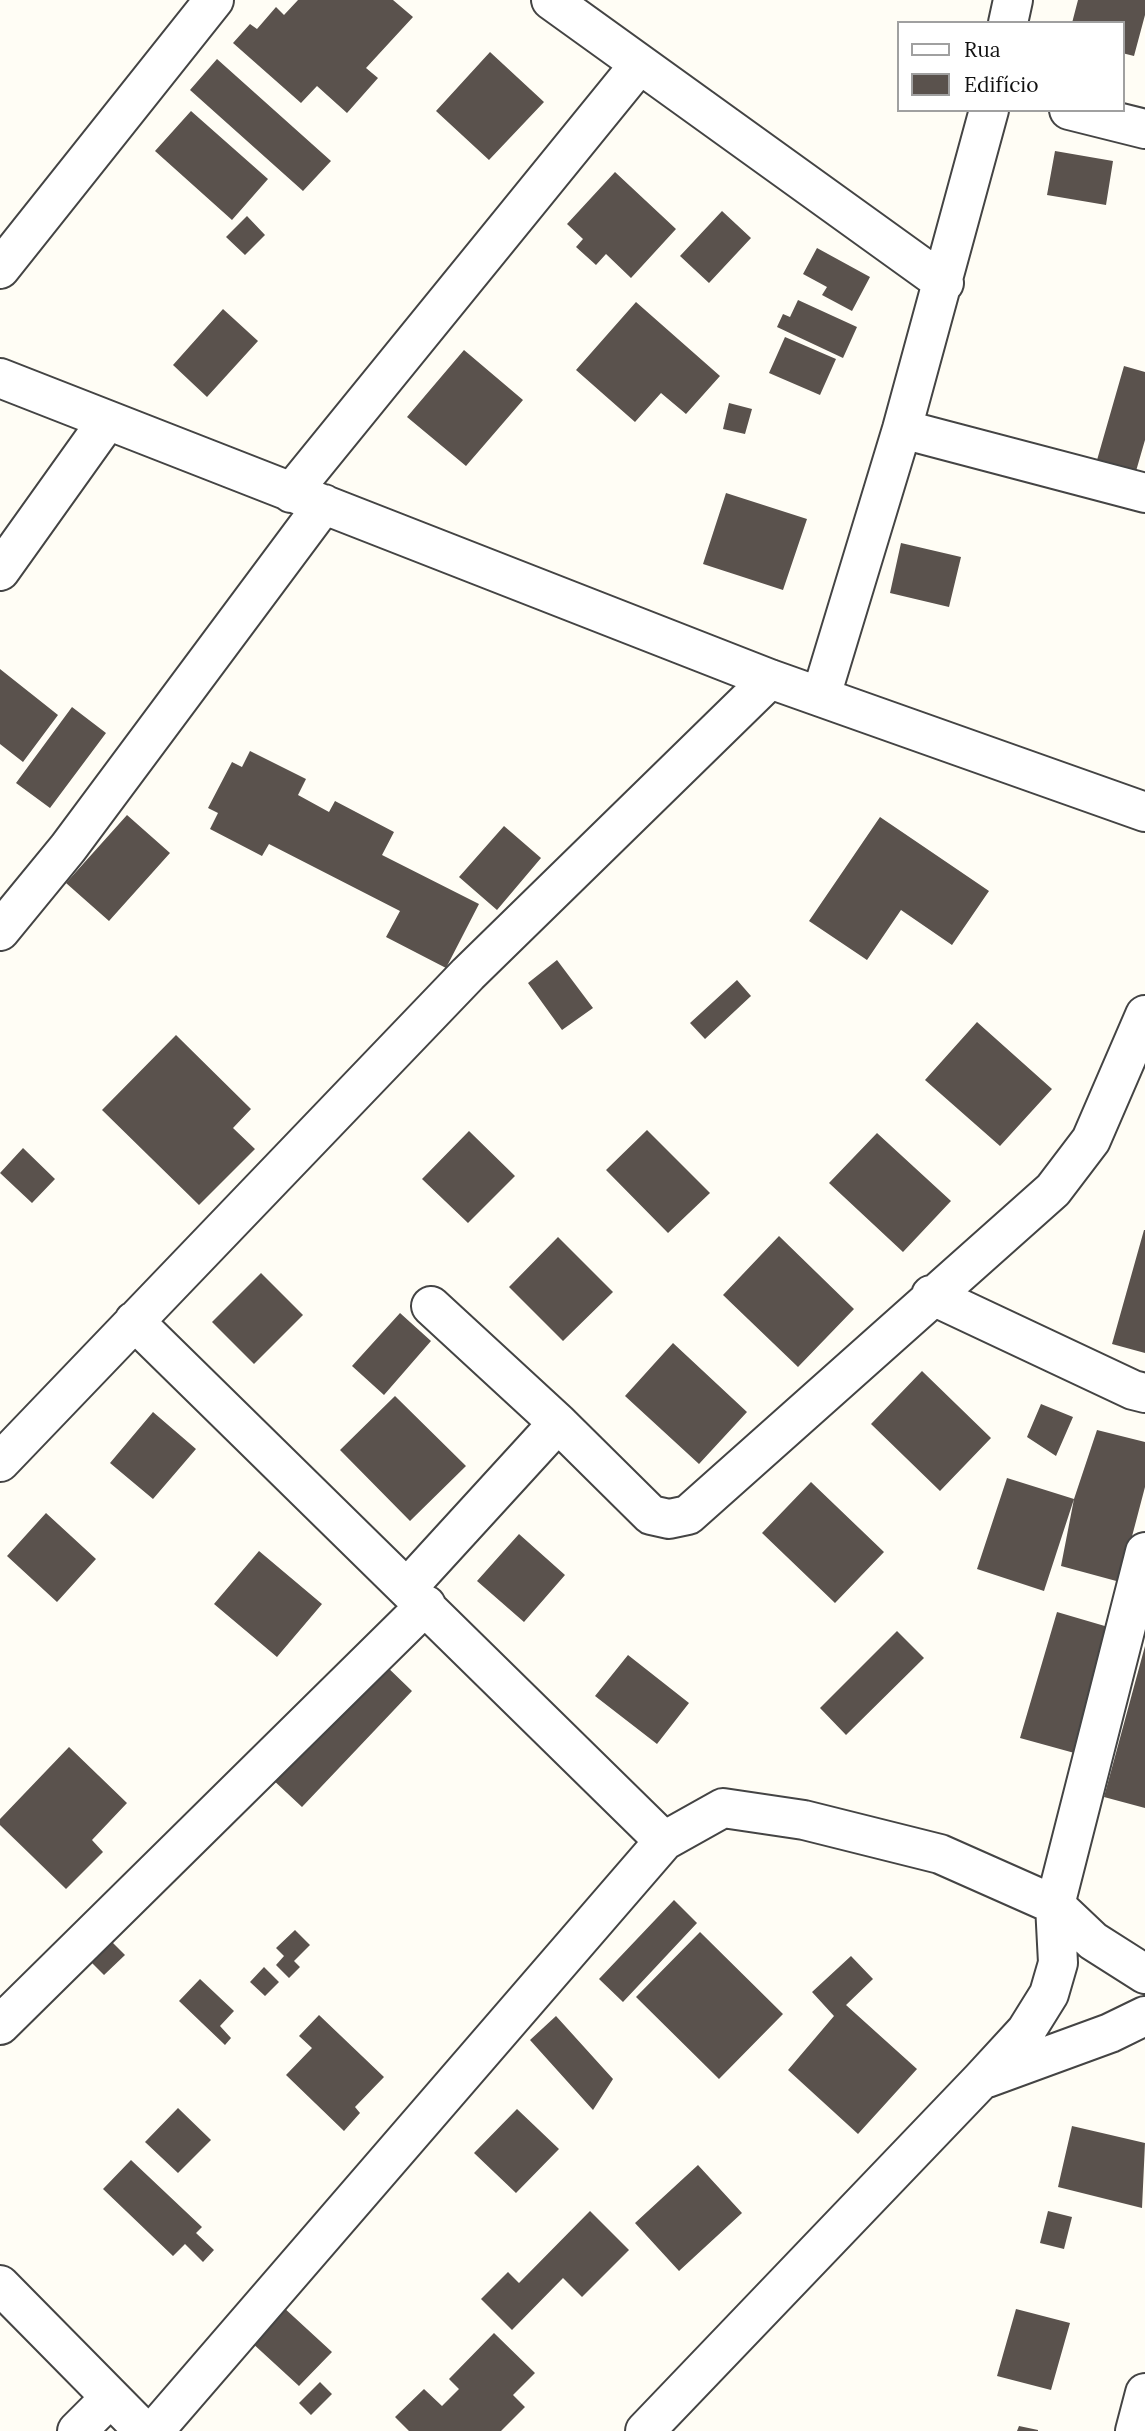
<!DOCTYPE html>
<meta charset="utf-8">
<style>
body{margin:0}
#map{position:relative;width:1145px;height:2431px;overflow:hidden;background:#fffdf5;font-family:Lora,serif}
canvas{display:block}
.legend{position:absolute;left:897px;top:21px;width:228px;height:91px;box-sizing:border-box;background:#fff;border:2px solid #a0a0a0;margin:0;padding:9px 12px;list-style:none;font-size:21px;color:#111}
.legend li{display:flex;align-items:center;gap:14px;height:35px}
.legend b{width:35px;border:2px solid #a0a0a0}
</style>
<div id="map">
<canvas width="1145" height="2431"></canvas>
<ul class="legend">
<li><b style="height:9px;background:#fff"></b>Rua</li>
<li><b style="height:19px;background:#5a524d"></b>Edifício</li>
</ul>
</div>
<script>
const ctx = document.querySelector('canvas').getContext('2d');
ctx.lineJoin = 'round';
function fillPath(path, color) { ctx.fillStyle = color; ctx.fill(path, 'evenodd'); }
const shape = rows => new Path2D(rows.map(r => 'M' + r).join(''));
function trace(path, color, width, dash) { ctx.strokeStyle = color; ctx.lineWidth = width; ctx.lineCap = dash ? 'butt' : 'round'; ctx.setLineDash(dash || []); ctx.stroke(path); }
fillPath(shape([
 [298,0,393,0,413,17,366,68,378,78,347,113,317,86,301,103,233,43,250,24,257,29,276,7,284,15],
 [1078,0,1145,0,1145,15,1134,56,1122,53,1122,23,1072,23],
 [490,52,544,102,489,160,436,111],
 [217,59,331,161,303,191,190,90],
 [191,111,268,179,232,220,155,151],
 [1055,151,1113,161,1106,205,1047,195],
 [615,172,676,229,631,278,606,254,596,265,576,247,583,239,567,224],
 [722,211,751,238,709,283,680,256],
 [247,216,265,235,245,255,226,237],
 [817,248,870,277,852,311,822,295,827,287,803,274],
 [798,300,857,327,843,358,777,327,783,314,790,317],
 [636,302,720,376,686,414,661,393,635,422,576,370],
 [223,309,258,341,207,397,173,365],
 [785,337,836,359,820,395,769,373],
 [464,350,523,400,466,466,407,417],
 [1124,366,1145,372,1145,440,1132,485,1093,474],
 [729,403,752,409,745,434,723,429],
 [726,493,807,519,783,590,703,564],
 [901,543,961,557,949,607,890,593],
 [0,669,58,715,23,762,0,744],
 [72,707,106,733,50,808,16,783],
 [250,751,306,779,298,795,329,812,335,801,394,832,382,855,479,904,446,968,386,937,400,911,269,844,262,856,210,829,218,813,208,808,232,762,242,767],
 [127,815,170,853,109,921,66,883],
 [880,817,989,891,952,945,901,910,867,960,809,921],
 [504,826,541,858,497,910,459,877],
 [557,960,593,1008,562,1030,528,983],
 [737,980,751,996,705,1039,690,1023],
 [977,1022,1052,1089,1000,1146,925,1080],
 [176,1035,251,1109,233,1128,255,1149,199,1205,102,1110],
 [647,1130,710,1193,668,1233,606,1170],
 [469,1131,515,1176,468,1223,422,1179],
 [877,1133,951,1201,903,1252,829,1183],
 [23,1148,55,1179,32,1203,0,1173],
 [1144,1230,1145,1230,1145,1353,1112,1344],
 [779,1236,854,1309,798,1367,723,1295],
 [558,1237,613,1292,563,1341,509,1287],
 [261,1273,303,1315,254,1364,212,1322],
 [400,1313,431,1341,384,1395,352,1366],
 [673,1343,747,1412,699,1464,625,1396],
 [922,1371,991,1438,940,1491,871,1424],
 [395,1396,466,1466,410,1521,340,1450],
 [1041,1404,1073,1417,1056,1456,1027,1437],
 [153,1412,196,1449,153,1499,110,1463],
 [1097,1430,1145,1442,1145,1487,1120,1582,1061,1566,1074,1499],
 [1007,1478,1074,1499,1044,1591,977,1569],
 [811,1482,884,1552,835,1603,762,1533],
 [46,1513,96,1559,57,1602,7,1556],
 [519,1534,565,1575,524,1622,477,1581],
 [259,1551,322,1604,277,1657,214,1604],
 [1057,1612,1115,1629,1078,1754,1020,1738],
 [897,1631,924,1658,846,1735,820,1708],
 [1145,1646,1145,1808,1104,1797],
 [628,1655,689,1703,657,1744,595,1696],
 [382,1662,412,1691,302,1807,271,1778],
 [69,1747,127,1803,92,1840,103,1852,66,1889,0,1825,0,1819],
 [674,1900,697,1923,623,2002,599,1979],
 [295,1930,310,1945,294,1961,300,1967,289,1978,276,1965,284,1956,276,1948],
 [102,1932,125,1955,104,1975,82,1953],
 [700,1932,783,2014,719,2079,636,1997],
 [851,1956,873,1979,846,2005,917,2069,858,2134,788,2070,834,2016,812,1992],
 [264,1967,279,1982,265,1996,250,1982],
 [200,1979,234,2011,220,2026,231,2038,225,2045,179,2001],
 [319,2015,384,2077,355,2107,360,2113,344,2131,286,2075,312,2048,299,2036],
 [556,2016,613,2079,593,2110,530,2040],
 [178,2108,211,2140,178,2173,145,2142],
 [517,2109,559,2149,516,2193,474,2153],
 [1072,2126,1145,2143,1142,2208,1058,2187],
 [131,2160,202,2227,196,2233,214,2250,203,2262,185,2244,173,2256,103,2189],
 [698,2165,742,2213,679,2271,635,2223],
 [590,2211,629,2250,582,2297,563,2278,512,2330,481,2299,508,2272,519,2283],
 [1048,2211,1072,2217,1064,2249,1040,2243],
 [282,2306,332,2352,299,2386,250,2341],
 [1016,2309,1070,2323,1051,2390,997,2376],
 [494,2333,535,2373,513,2395,525,2407,501,2431,409,2431,395,2417,424,2389,442,2406,459,2389,449,2379],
 [320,2382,332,2394,311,2415,299,2403],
 [1019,2426,1038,2430,1038,2431,1017,2431]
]), '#5a524d');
const minor = shape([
 [551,0,944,283],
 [1008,23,1013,0],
 [1069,110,1145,129],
 [0,269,214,0],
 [0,378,770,679,1145,812],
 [902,429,1145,493],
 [291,493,639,65],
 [0,571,107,421],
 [821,696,902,429,989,110],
 [0,931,68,848,324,504],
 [931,1295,1133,1390,1145,1393],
 [431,1306,558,1423,651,1515,669,1519,688,1515,1053,1190,1091,1140,1145,1015],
 [134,1321,664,1841],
 [0,1462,468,974,770,679],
 [408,1587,558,1423],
 [0,2025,426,1605],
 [987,2078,1110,2033,1145,2016],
 [0,2285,144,2431],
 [77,2431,109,2399],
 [154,2431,664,1841,723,1808,804,1820,940,1854,1055,1905,1093,1941,1145,1974],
 [645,2431,981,2080,1026,2031,1049,1994,1058,1963,1055,1905,1145,1552],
 [1135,2431,1145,2393]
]);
trace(minor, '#444', 42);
trace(minor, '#fff', 38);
</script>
